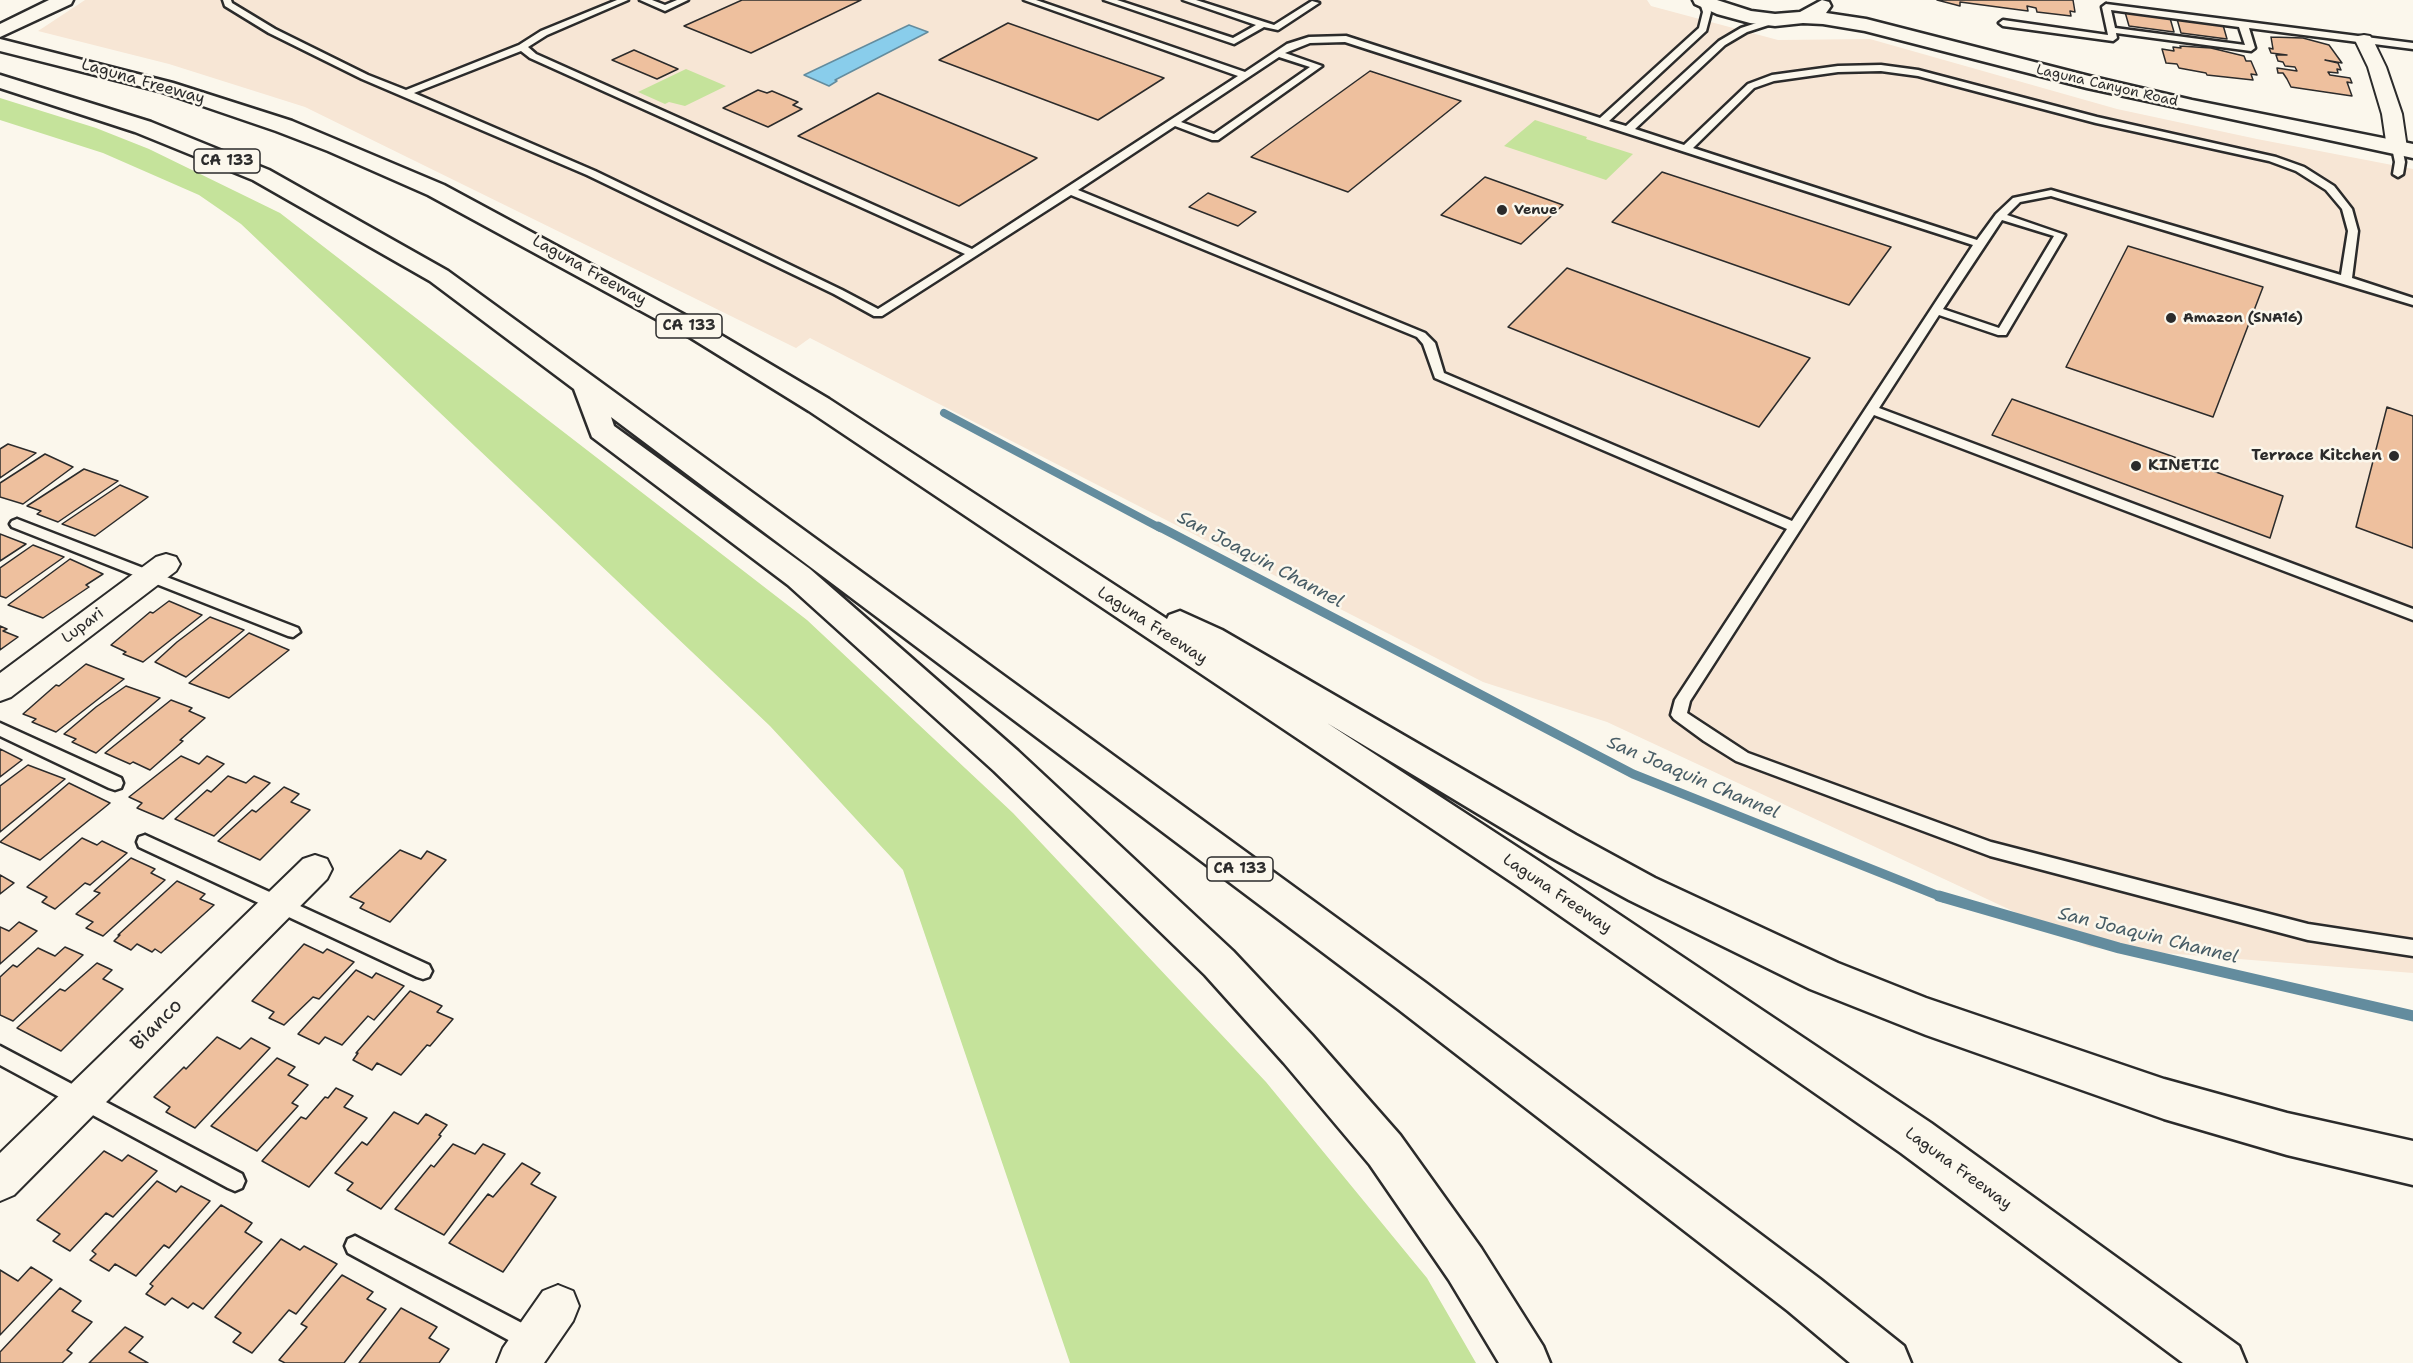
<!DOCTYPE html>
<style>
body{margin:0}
canvas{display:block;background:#fbf7ec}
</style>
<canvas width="2413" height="1363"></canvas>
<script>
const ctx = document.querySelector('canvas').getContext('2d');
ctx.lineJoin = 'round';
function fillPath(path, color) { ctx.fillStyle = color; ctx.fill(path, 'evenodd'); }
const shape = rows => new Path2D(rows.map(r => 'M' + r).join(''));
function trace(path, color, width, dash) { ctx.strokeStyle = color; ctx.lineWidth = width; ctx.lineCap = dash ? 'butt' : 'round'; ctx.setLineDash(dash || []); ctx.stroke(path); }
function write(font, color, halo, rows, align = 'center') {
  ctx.font = font + ' "Shantell Sans",sans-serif'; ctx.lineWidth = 5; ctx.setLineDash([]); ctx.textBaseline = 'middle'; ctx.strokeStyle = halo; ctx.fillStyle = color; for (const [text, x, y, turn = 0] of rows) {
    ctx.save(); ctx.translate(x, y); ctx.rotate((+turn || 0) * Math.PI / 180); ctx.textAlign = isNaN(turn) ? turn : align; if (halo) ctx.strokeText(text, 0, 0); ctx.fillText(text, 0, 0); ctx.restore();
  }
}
fillPath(shape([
 [85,0,1647,0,1651,6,1778,40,1870,39,2117,109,2257,139,2413,169,2413,973,2090,947,1607,722,1483,682,810,338,796,348,305,107,169,64,38,31]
]), '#f7e6d5');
fillPath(shape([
 [686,69,726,86,685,106,669,102,665,104,638,92],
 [0,98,96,128,149,149,280,213,807,620,1013,813,1266,1082,1427,1278,1476,1363,1070,1363,903,870,770,726,241,224,199,195,103,153,0,120],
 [1535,120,1587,137,1586,139,1633,154,1606,180,1504,146]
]), '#c5e39b');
const water = shape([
 [909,25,928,32,835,80,837,81,829,86,804,75,909,25]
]);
fillPath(water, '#89cdeb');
trace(water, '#638c9e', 1.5);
trace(shape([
 [944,413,1160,528]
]), '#638c9e', 8);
trace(shape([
 [1158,526,1633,774,1944,898]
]), '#638c9e', 9);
trace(shape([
 [1939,896,2119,948,2413,1016]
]), '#638c9e', 11);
const building = shape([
 [742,0,861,0,751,53,684,26,742,0],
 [1937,0,2073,0,2075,12,2070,11,2071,16,2037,12,2036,8,2027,6,2028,11,1960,2,1960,6,1937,0],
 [2125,12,2170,18,2174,32,2129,26,2125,12],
 [2177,19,2223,25,2227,39,2181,33,2177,19],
 [1008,23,1084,50,1164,78,1098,120,939,60,1008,23],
 [2271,37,2303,38,2329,45,2342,63,2325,60,2338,63,2341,70,2337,69,2338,73,2328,72,2330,75,2350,78,2352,83,2347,82,2352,96,2291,87,2287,79,2283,73,2278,73,2277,68,2297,71,2295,67,2285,66,2283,62,2278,61,2276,55,2287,55,2271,53,2269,48,2273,49,2271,37],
 [2180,46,2211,48,2244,56,2246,61,2251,61,2257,75,2251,74,2253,80,2207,75,2206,73,2179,68,2177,64,2166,63,2162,49,2174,51,2173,47,2181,48,2180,46],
 [634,50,664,63,678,69,657,79,612,60,634,50],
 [1370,71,1461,101,1348,192,1251,157,1370,71],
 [758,90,767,93,772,91,798,102,793,105,802,109,768,127,723,108,758,90],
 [878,93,956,125,1037,158,959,206,798,136,878,93],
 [1662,172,1891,247,1849,305,1612,222,1662,172],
 [1485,177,1563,205,1521,244,1441,215,1485,177],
 [1208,193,1236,204,1256,212,1238,226,1189,207,1208,193],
 [2128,246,2263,287,2213,417,2066,367,2128,246],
 [1567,268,1685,312,1810,358,1759,427,1508,327,1567,268],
 [2012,399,2283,496,2270,538,1992,435,2012,399],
 [2387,407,2413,416,2413,548,2356,527,2387,407],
 [8,444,36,453,0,478,0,449,8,444],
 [45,454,73,467,23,504,0,497,0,483,45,454],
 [84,469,118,481,58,522,37,514,41,511,27,506,84,469],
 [120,485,148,497,95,536,62,524,120,485],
 [0,534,26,544,0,561,0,534],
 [33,545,64,557,6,598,0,596,0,568,33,545],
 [70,559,103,574,86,585,89,587,43,618,8,605,70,559],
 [169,601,202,615,143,662,123,654,126,652,111,645,150,612,153,613,169,601],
 [210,617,244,630,186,677,155,662,177,642,210,617],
 [0,626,7,629,3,631,18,637,0,650,0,626],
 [249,633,289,650,229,698,189,683,249,633],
 [86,664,124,679,56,732,32,722,36,719,23,714,56,685,59,686,86,664],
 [126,686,160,698,96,753,72,742,76,739,64,734,96,707,126,686],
 [171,700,192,708,189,711,205,718,180,740,183,741,150,770,133,762,130,764,105,753,171,700],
 [0,749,22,760,0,777,0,749],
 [181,756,199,764,207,756,224,764,163,819,137,808,142,803,129,797,181,756],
 [28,765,65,779,0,832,0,786,28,765],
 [228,776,246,783,254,776,270,783,214,836,175,819,207,790,211,792,228,776],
 [69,783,110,803,40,860,0,842,69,783],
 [284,787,299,794,291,802,310,810,260,860,218,841,252,810,256,812,284,787],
 [82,838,97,845,102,841,127,853,90,885,85,883,55,909,42,902,47,897,27,887,82,838],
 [400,850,421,859,427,851,446,860,390,922,360,908,364,903,350,897,400,850],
 [131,858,155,869,151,873,165,880,103,936,86,928,93,922,76,914,100,893,94,891,131,858],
 [0,875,14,883,0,894,0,875],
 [177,881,205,894,200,899,214,905,161,953,155,949,152,952,137,944,131,950,114,941,120,935,118,935,177,881],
 [19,922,37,931,0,964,0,927,9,931,19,922],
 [304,944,323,953,327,949,354,962,319,999,313,997,284,1025,269,1018,274,1012,252,1001,304,944],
 [65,947,83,955,13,1021,0,1015,0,977,13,965,17,967,38,948,55,956,65,947],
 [97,963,112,970,103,979,123,989,61,1051,17,1028,60,989,65,991,97,963],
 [356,970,372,978,376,973,404,986,374,1020,368,1016,342,1045,325,1037,319,1044,298,1034,356,970],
 [410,991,442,1006,437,1012,453,1019,430,1046,427,1045,401,1075,377,1063,372,1070,353,1060,358,1053,356,1053,410,991],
 [217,1037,240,1049,251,1038,270,1048,195,1128,166,1112,170,1107,154,1097,184,1067,186,1069,217,1037],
 [277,1058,295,1067,288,1075,308,1085,292,1103,298,1106,257,1151,211,1126,277,1058],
 [336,1088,353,1096,344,1107,367,1118,309,1187,262,1161,301,1117,306,1119,325,1097,328,1098,336,1088],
 [394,1112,418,1124,426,1114,447,1125,439,1135,441,1136,381,1209,347,1190,353,1183,335,1173,362,1142,367,1145,394,1112],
 [453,1144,475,1154,483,1144,505,1154,444,1235,395,1209,431,1165,434,1167,453,1144],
 [104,1151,122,1161,128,1155,157,1171,113,1217,106,1213,70,1251,53,1241,60,1234,37,1220,104,1151],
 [522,1163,540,1173,531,1184,556,1197,503,1272,449,1243,488,1194,493,1197,522,1163],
 [157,1181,176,1192,181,1186,210,1201,169,1248,164,1245,136,1276,115,1264,109,1271,90,1260,96,1254,92,1251,157,1181],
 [221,1205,252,1223,245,1232,262,1242,203,1309,193,1303,188,1308,172,1298,165,1305,146,1294,153,1286,150,1284,221,1205],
 [281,1239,300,1250,304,1246,337,1264,296,1314,289,1310,252,1353,233,1342,241,1333,215,1317,281,1239],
 [31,1267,52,1280,0,1335,0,1270,18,1281,31,1267],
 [342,1275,373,1292,367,1299,386,1309,344,1363,285,1363,279,1360,307,1327,301,1324,342,1275],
 [60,1288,81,1301,72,1311,92,1322,67,1350,72,1353,62,1363,0,1363,0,1352,60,1288],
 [401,1308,437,1327,429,1338,449,1349,439,1363,359,1363,401,1308],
 [125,1327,143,1337,129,1352,148,1363,89,1363,125,1327]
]);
fillPath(building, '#eec09e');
trace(building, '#2b2b2b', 1.5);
const lane = shape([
 [223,0,231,0,232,3,275,29,368,75,406,90,519,45,541,31,617,0,628,0,547,35,528,47,536,54,972,249,1238,76,1024,0,1036,0,1245,72,1287,44,1309,37,1346,36,1600,118,1699,28,1703,12,1699,0,1707,0,1711,12,1706,31,1609,121,1626,126,1719,41,1741,28,1775,17,1779,20,1778,22,1747,32,1725,45,1635,129,1684,145,1748,84,1772,75,1838,66,1881,65,1918,70,2097,117,2276,157,2304,167,2334,186,2352,209,2358,231,2352,278,2413,298,2413,305,2051,196,2020,202,2007,215,2065,235,2006,335,1998,335,1939,315,1879,408,2413,609,2413,620,1874,415,1690,701,1687,713,1748,753,1991,842,2308,924,2413,940,2413,956,2308,940,1990,856,1736,761,1704,741,1674,719,1671,715,1675,700,1787,529,1435,378,1423,344,1417,337,1071,195,882,316,874,316,834,294,587,175,362,79,269,33,225,6,223,0],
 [1345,42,1682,151,1973,245,1792,521,1444,373,1435,343,1425,333,1078,190,1175,126,1212,140,1218,140,1322,66,1285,53,1310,43,1345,42],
 [521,51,530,58,965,254,878,309,842,290,595,171,414,93,521,51],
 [1279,57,1310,67,1214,134,1181,122,1279,57],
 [1881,71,1918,76,2096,123,2269,161,2296,171,2326,190,2342,209,2348,231,2341,275,2051,190,2013,198,1996,214,1977,240,1693,148,1754,88,1774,81,1838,72,1881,71],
 [2002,220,2054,236,1999,328,1943,309,2002,220],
 [640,0,652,0,665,5,677,0,688,0,665,11,640,0],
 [1104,0,1117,0,1233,38,1256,25,1183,0,1196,0,1274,25,1312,1,1319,3,1278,30,1264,27,1234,44,1104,0],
 [2106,4,2413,43,2413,49,2249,28,2255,48,2251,51,2116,33,2117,38,2113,41,2003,26,1999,23,2003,20,2108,35,2102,7,2106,4],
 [2111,10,2239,27,2245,45,2115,28,2111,10],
 [2397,145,2402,148,2405,162,2403,174,2398,177,2393,174,2395,162,2392,148,2397,145],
 [17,519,298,628,300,632,293,637,288,636,12,527,10,524,12,521,17,519],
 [0,723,121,778,123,783,121,788,115,790,109,788,0,736,0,723],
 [145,835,429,965,432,971,429,977,423,979,417,977,139,847,137,842,139,837,145,835],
 [0,1046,242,1174,245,1181,242,1188,235,1191,228,1188,0,1065,0,1046],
 [355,1236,541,1333,544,1341,541,1349,533,1352,525,1349,348,1253,345,1246,348,1239,355,1236]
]);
const street = shape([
 [2364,35,2370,36,2373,40,2386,67,2402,114,2407,148,2404,152,2397,154,2390,152,2387,148,2382,114,2368,67,2355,40,2358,36,2364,35],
 [166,554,176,557,180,564,176,571,11,697,0,701,0,673,156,557,166,554],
 [315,855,327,859,332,869,327,879,14,1195,0,1201,0,1153,303,859,315,855],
 [558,1285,573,1291,579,1306,573,1321,544,1363,497,1363,503,1348,543,1291,558,1285]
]);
const secondary = shape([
 [49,0,73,0,71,4,0,37,0,24,49,0],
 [1693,0,1717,0,1751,11,1775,14,1800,12,1822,0,1829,2,1831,6,1826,13,1866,19,2089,76,2192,100,2413,144,2413,158,2087,88,1865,31,1823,24,1803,23,1775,26,1750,23,1717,14,1695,4,1693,0]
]);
const highway = shape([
 [0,39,173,83,292,121,444,185,709,328,829,399,1167,619,1169,615,1180,611,1222,630,1576,835,1655,878,1838,963,1926,998,2164,1079,2287,1113,2413,1141,2413,1185,2287,1155,2164,1119,1926,1035,1810,989,1629,900,1550,857,1327,723,1545,865,1931,1123,2239,1346,2246,1363,2183,1363,1901,1153,1519,887,809,411,691,338,428,195,328,151,276,131,159,91,0,51,0,39],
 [0,75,151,122,269,170,448,271,1426,983,1820,1279,1904,1346,1911,1363,1850,1363,1788,1311,1398,1009,611,417,614,426,810,569,1018,751,1233,951,1312,1035,1400,1135,1481,1248,1543,1346,1550,1363,1499,1363,1449,1280,1370,1165,1284,1063,1205,975,994,771,788,585,592,437,574,389,430,281,253,180,135,132,0,88,0,75]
]);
trace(lane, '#2b2b2b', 5);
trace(street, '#2b2b2b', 4);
trace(secondary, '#2b2b2b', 5);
trace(highway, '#2b2b2b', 5);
fillPath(lane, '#fbf7ec');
fillPath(street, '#fbf7ec');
fillPath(secondary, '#fbf7ec');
fillPath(highway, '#fbf7ec');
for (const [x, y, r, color] of [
 [1502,210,6,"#2b2b2b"],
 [2171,318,6,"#2b2b2b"],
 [2394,456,6,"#2b2b2b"],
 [2136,466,6,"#2b2b2b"]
]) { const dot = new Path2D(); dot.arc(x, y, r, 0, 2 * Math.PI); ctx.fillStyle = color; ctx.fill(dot); trace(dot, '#fbf7ec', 2); }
write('14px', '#2b2b2b', '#fbf7ec', [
 ["Laguna Canyon Road",2107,86,13]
]);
write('bold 14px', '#2b2b2b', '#fbf7ec', [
 ["Venue",1514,210],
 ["Amazon (SNA16)",2183,318]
], 'left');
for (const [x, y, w] of [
 [227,161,66],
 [689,326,66],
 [1240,869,66]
]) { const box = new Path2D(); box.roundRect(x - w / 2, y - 12, w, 24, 4.5); ctx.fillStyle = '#fbf7ec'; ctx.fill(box); trace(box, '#2b2b2b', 1.5); }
write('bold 15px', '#2b2b2b', null, [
 ["CA 133",227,161],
 ["CA 133",689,326],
 ["CA 133",1240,869]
]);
write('16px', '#2b2b2b', '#fbf7ec', [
 ["Laguna Freeway",143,82,16],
 ["Laguna Freeway",589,271,29],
 ["Lupari",83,626,-37],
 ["Laguna Freeway",1152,626,33],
 ["Laguna Freeway",1557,894,34],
 ["Laguna Freeway",1958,1169,36]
]);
write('bold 16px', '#2b2b2b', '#fbf7ec', [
 ["Terrace Kitchen",2382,456],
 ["KINETIC",2148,466,"left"]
], 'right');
write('italic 18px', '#475c65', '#fbf7ec', [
 ["San Joaquin Channel",1260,560,28],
 ["San Joaquin Channel",1693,778,23],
 ["San Joaquin Channel",2148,936,14]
]);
write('20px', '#2b2b2b', '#fbf7ec', [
 ["Bianco",157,1025,-45]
]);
</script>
